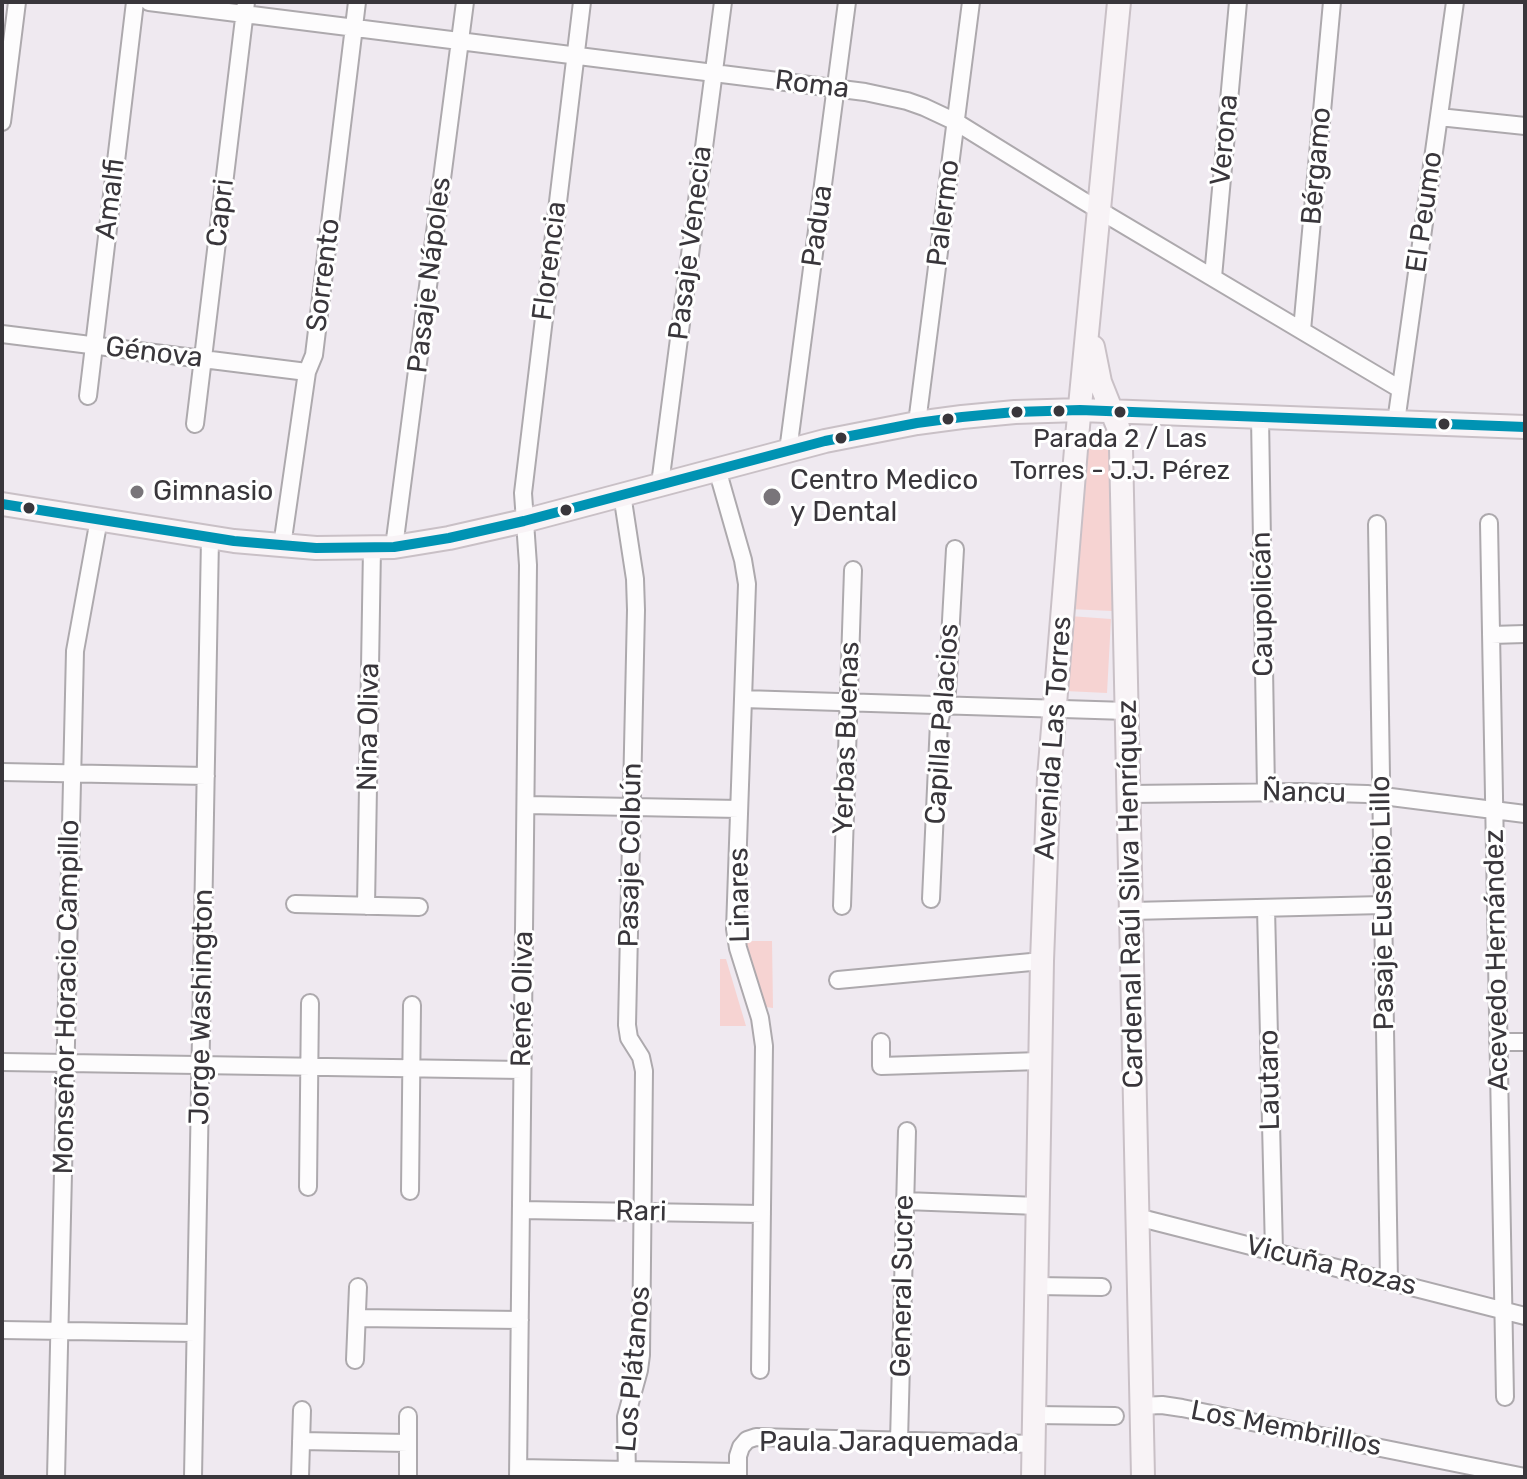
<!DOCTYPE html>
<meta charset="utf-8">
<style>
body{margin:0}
#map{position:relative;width:1527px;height:1479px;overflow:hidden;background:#efe9f0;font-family:Rubik,sans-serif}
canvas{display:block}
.frame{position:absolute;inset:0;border:4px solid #39363b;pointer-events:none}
</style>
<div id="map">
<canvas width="1527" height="1479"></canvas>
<div class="frame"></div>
</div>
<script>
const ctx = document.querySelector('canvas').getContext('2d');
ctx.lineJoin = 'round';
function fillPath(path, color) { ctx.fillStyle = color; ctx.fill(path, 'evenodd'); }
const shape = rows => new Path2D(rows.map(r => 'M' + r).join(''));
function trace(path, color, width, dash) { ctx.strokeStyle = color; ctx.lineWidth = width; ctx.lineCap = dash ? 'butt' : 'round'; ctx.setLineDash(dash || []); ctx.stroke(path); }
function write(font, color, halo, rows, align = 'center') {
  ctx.font = font + ' Rubik,sans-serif'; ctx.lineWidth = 6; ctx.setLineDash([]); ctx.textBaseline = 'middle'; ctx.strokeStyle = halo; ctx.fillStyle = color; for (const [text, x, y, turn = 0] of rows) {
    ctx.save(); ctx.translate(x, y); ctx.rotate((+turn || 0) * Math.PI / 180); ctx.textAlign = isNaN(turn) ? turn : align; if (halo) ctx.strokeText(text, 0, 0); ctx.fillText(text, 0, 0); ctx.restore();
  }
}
fillPath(shape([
 [1095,430,1107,431,1111,448,1112,611,1069,609,1084,438],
 [1069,616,1111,619,1107,693,1065,691],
 [746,941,772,941,773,1008,766,1007],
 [720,959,726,959,746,1026,720,1026]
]), '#f6d3d2');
const minor = shape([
 [149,2,865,92,907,101,924,107,956,122,1082,200,1400,389],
 [1439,117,1525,126],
 [2,122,17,2],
 [1213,277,1238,2],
 [1302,330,1332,2],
 [2,334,307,372],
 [88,396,135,2],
 [1260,417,1266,792],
 [1396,422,1455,2],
 [917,423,971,2],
 [195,424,246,2],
 [788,451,847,2],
 [717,469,743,560,747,584,735,929,738,948,760,1018,764,1046,760,1370],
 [660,484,723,2],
 [622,494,635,579,636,610,627,1025,629,1038,641,1057,644,1071,641,1355,639,1370,626,1417,627,1477],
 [1489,523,1505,1397],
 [1377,524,1389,1281],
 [282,546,307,372,314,355,357,2],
 [394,547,465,2],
 [1491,635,1525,634],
 [743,699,1127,711],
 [2,772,206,776],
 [1129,794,1300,792,1367,794,1525,814],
 [527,805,739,809],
 [931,899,939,722,947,692,955,549],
 [295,904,419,907],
 [366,906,372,548],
 [842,906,853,570],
 [1266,908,1274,1252],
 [1131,911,1383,905],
 [838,980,1042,961],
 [881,1042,881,1066,1040,1061],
 [1498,1042,1525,1042],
 [2,1062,522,1070],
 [308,1187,310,1003],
 [410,1191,412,1005],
 [905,1201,1038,1206],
 [521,1210,762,1214],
 [1137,1217,1525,1316],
 [1036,1286,1102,1287],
 [357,1318,520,1320],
 [2,1330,195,1333],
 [355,1360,358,1287],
 [1141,1406,1162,1405,1182,1408,1525,1477],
 [1034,1415,1115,1416],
 [301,1441,408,1443],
 [899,1441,907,1131],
 [519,1468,738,1472],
 [56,1477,75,651,99,519],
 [193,1477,210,538],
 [300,1477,302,1410],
 [408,1477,408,1416],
 [518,1477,528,565,523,493,582,2],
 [738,1477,738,1456,741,1447,747,1440,756,1437,1034,1444]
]);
const major = shape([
 [1093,347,1100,382,1118,427,1121,448,1143,1477],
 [2,504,234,541,316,548,394,547,449,538,524,521,825,441,917,423,962,417,1015,412,1080,410,1525,427],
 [1033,1477,1042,961,1049,777,1077,437,1119,2]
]);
trace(minor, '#ada9ad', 20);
trace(major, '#c9c0c6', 26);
trace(minor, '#fdfcfd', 16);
trace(major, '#f8f3f6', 22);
trace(shape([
 [2,504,234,541,316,548,394,547,449,538,524,521,825,441,917,423,962,417,1015,412,1080,410,1525,427]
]), '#0093b3', 10);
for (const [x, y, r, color] of [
 [1059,411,7,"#39363b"],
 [1017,412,7,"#39363b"],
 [1120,412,7,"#39363b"],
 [948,419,7,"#39363b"],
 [1444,424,7,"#39363b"],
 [841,438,7,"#39363b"],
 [137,492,8,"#79757a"],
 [772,497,10,"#79757a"],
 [29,508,7,"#39363b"],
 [566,510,7,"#39363b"]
]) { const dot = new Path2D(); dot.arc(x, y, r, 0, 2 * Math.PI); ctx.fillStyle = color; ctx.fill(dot); trace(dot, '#fff', 3); }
write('26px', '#39363b', '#fff', [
 ["Parada 2 / Las",1120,439],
 ["Torres - J.J. Pérez",1120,471]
]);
write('28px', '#39363b', '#fff', [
 ["Roma",812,85,7],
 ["Verona",1225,140,-85],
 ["Bérgamo",1317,166,-85],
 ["Amalfi",111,199,-83],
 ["El Peumo",1425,212,-82],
 ["Capri",221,213,-83],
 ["Palermo",944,213,-83],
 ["Padua",818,226,-82],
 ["Pasaje Venecia",691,243,-83],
 ["Florencia",550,261,-83],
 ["Sorrento",324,275,-83],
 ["Pasaje Nápoles",430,275,-83],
 ["Génova",154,353,7],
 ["Caupolicán",1263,604,-91],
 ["Capilla Palacios",943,724,-86],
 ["Nina Oliva",369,727,-89],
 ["Yerbas Buenas",847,738,-88],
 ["Avenida Las Torres",1054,738,-86],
 ["Ñancu",1304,793,1],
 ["Pasaje Colbún",631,855,-89],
 ["Cardenal Raúl Silva Henríquez",1131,894,-91],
 ["Linares",740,895,-91],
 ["Pasaje Eusebio Lillo",1383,903,-91],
 ["Acevedo Hernández",1497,960,-91],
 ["Monseñor Horacio Campillo",67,997,-89],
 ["René Oliva",523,999,-89],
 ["Jorge Washington",202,1007,-89],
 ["Lautaro",1270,1080,-91],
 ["Rari",641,1212,1],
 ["Vicuña Rozas",1331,1266,14],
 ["General Sucre",903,1286,-89],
 ["Los Plátanos",634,1369,-85],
 ["Los Membrillos",1286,1429,11],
 ["Paula Jaraquemada",889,1443]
]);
write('28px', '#39363b', '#fff', [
 ["Centro Medico",790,481],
 ["y Dental",790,513],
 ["Gimnasio",153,492]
], 'left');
</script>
